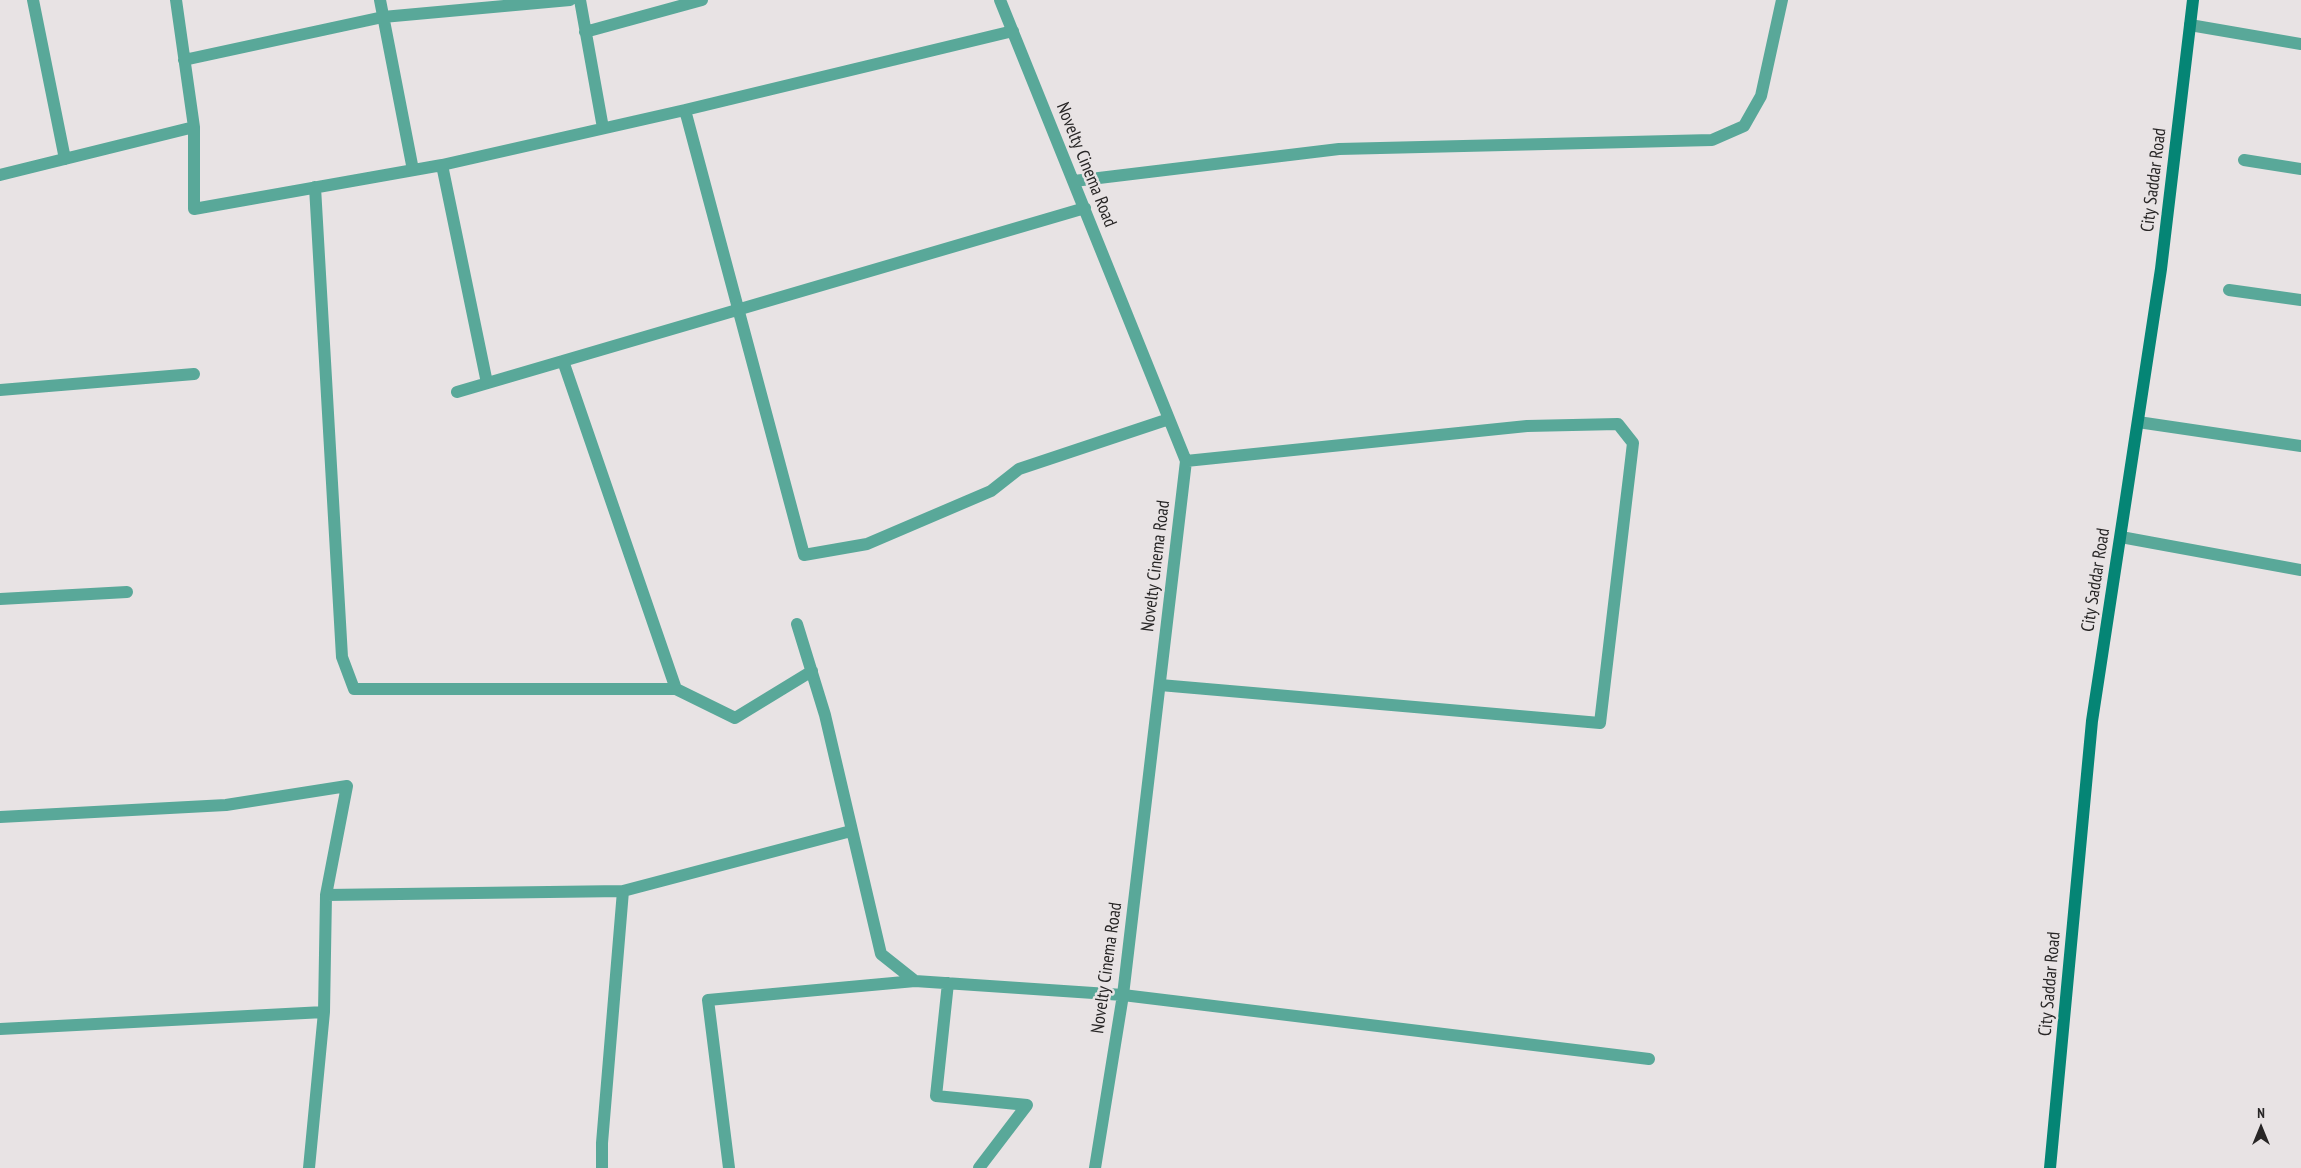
<!DOCTYPE html>
<style>
body{margin:0}
#map{position:relative;width:2301px;height:1168px;overflow:hidden;background:#e8e3e4;font-family:"PT Sans Narrow",sans-serif}
canvas{display:block}
.north{position:absolute;left:2236px;top:1103px;width:50px;height:50px;-webkit-text-stroke:4px #e8e3e4;paint-order:stroke;rotate:0deg;font-size:14px;font-weight:700;line-height:20px;text-align:center;color:#282626}
.north::after{content:'';display:block;margin:auto;width:18px;height:22px;background:#282626;clip-path:polygon(50% 0,100% 100%,50% 72%,0 100%)}
</style>
<div id="map">
<canvas width="2301" height="1168"></canvas>
<div class="north">N</div>
</div>
<script>
const ctx = document.querySelector('canvas').getContext('2d');
ctx.lineJoin = 'round';
const shape = rows => new Path2D(rows.map(r => 'M' + r).join(''));
function trace(path, color, width, dash) { ctx.strokeStyle = color; ctx.lineWidth = width; ctx.lineCap = dash ? 'butt' : 'round'; ctx.setLineDash(dash || []); ctx.stroke(path); }
function write(font, color, halo, rows, align = 'center') {
  ctx.font = font + ' "PT Sans Narrow",sans-serif'; ctx.lineWidth = 5; ctx.setLineDash([]); ctx.textBaseline = 'middle'; ctx.strokeStyle = halo; ctx.fillStyle = color; for (const [text, x, y, turn = 0] of rows) {
    ctx.save(); ctx.translate(x, y); ctx.rotate((+turn || 0) * Math.PI / 180); ctx.textAlign = isNaN(turn) ? turn : align; if (halo) ctx.strokeText(text, 0, 0); ctx.fillText(text, 0, 0); ctx.restore();
  }
}
trace(shape([
 [2190,25,2301,44],
 [2244,160,2301,169],
 [2229,290,2301,300],
 [2138,422,2301,446],
 [2121,537,2301,570]
]), '#59a899', 12);
trace(shape([
 [33,0,65,159],
 [176,0,194,127],
 [380,0,413,170],
 [580,0,603,128],
 [1000,0,1186,461,1123,995,1095,1168],
 [585,32,702,0],
 [184,60,383,17,570,0],
 [685,110,1013,31],
 [442,165,487,383],
 [0,175,194,127,194,209,442,165,685,110,804,555,867,544,991,491,1019,469,1169,419],
 [1074,181,1339,149,1712,140,1744,126,1761,96,1782,0],
 [315,187,342,657,354,689,676,689,735,718,812,671],
 [563,361,676,689],
 [0,390,194,374],
 [457,392,1085,208],
 [0,599,127,592],
 [797,624,825,715,881,954,915,981,1123,995,1649,1059],
 [1160,685,1600,723,1633,443,1618,424,1527,426,1186,461],
 [0,817,226,805,347,786,326,895,324,1012,309,1168],
 [326,895,623,891,851,831],
 [948,983,936,1096,1027,1105,979,1168],
 [0,1029,324,1012],
 [602,1168,602,1143,623,891],
 [729,1168,708,1000,915,981]
]), '#59a899', 12);
trace(shape([
 [2050,1168,2092,721,2161,269,2193,0]
]), '#058575', 12);
write('18px', '#282626', '#e8e3e4', [
 ["Novelty Cinema Road",1086,165,68],
 ["City Saddar Road",2154,180,-83],
 ["Novelty Cinema Road",1156,566,-83],
 ["City Saddar Road",2096,580,-81],
 ["Novelty Cinema Road",1107,968,-82],
 ["City Saddar Road",2050,984,-85]
]);
</script>
